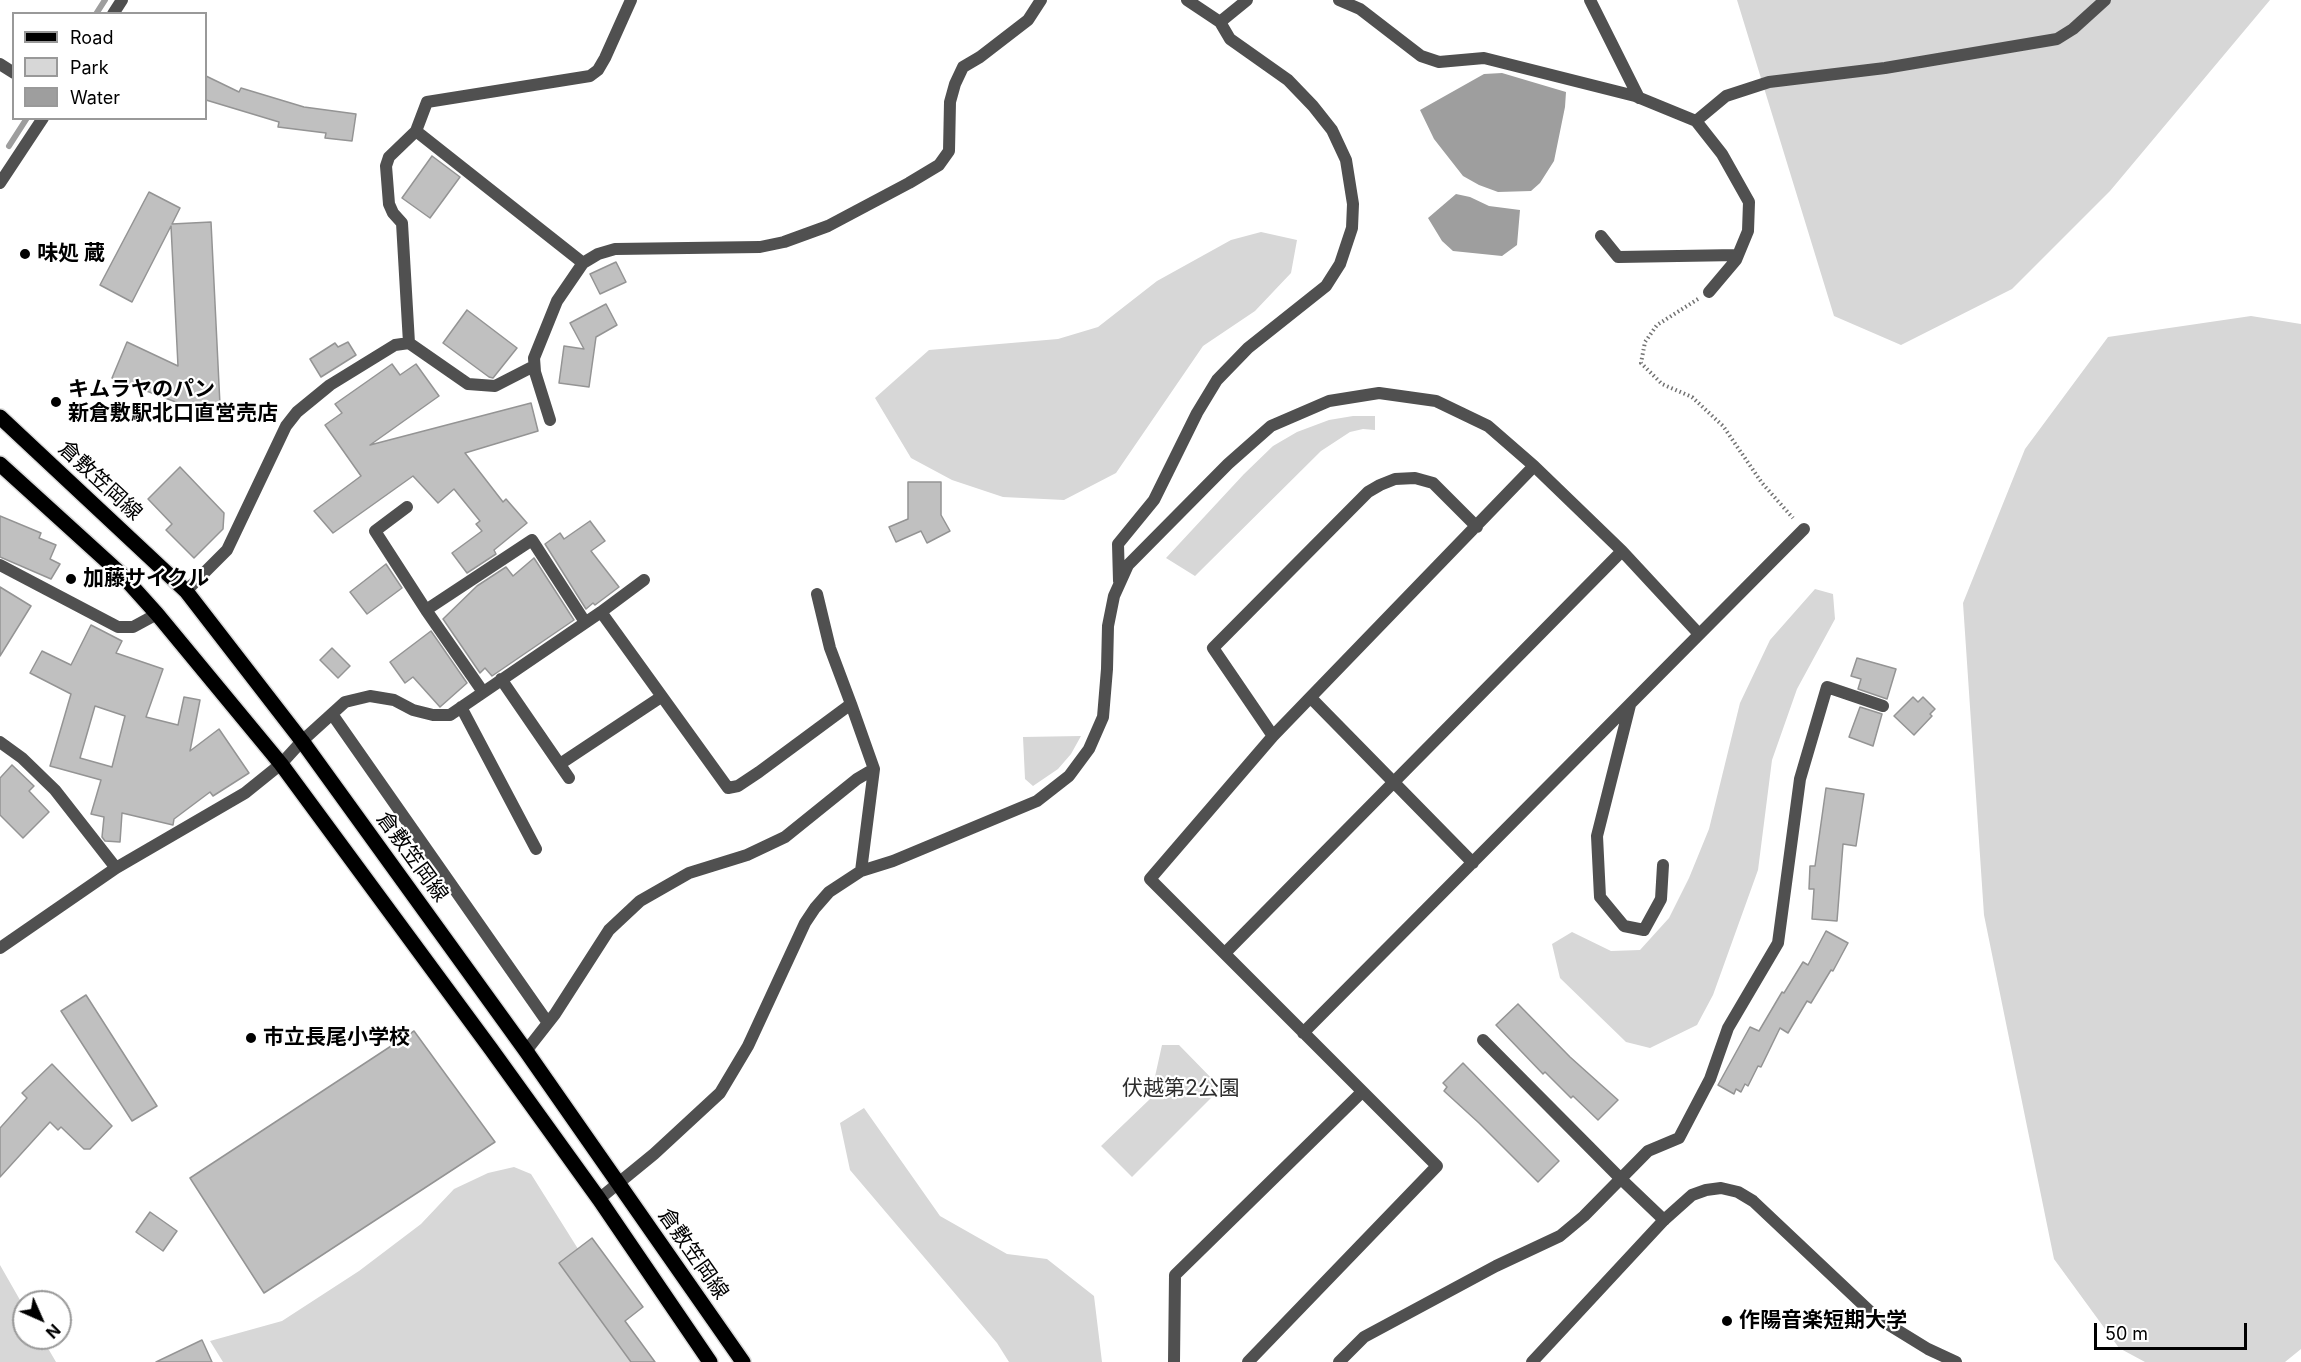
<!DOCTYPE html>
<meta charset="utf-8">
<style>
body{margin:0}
#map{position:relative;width:2301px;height:1362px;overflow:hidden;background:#fff;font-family:Inter,sans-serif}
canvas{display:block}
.legend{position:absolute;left:12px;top:12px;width:195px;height:108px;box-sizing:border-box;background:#fff;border:2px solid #999;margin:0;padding:8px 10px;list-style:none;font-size:18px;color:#000}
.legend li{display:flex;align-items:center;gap:12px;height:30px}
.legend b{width:30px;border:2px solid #999}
.north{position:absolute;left:12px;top:1290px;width:60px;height:60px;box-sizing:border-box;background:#fff;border:2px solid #999;border-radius:50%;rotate:135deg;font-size:16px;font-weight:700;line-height:24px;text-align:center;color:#000}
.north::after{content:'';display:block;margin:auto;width:21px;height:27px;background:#000;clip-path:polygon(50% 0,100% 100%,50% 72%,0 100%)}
.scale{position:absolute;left:2094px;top:1323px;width:153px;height:27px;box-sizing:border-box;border:3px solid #000;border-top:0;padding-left:8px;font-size:18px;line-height:21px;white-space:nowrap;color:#000;-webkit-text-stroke:4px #fff;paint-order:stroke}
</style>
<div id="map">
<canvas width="2301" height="1362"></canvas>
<ul class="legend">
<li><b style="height:8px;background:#000"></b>Road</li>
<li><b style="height:16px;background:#d7d7d7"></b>Park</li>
<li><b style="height:16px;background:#9e9e9e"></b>Water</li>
</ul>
<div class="north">N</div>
<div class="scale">50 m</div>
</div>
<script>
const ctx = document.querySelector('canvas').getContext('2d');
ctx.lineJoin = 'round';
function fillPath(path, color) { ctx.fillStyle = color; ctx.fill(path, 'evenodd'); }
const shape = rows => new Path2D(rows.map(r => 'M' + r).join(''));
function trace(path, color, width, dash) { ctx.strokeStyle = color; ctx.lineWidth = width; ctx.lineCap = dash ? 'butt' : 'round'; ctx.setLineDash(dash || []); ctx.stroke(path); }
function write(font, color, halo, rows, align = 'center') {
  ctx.font = font + ' Inter,"Noto Sans JP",sans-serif'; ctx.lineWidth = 4.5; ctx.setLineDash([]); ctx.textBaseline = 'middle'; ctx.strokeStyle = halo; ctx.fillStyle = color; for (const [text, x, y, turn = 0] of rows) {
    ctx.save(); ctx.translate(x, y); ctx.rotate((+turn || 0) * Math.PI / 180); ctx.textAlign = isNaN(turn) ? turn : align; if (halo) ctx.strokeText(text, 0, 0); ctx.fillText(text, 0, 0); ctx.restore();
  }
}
fillPath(shape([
 [1737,0,2270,0,2110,191,2012,289,1901,345,1834,316],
 [1261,232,1297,240,1291,273,1255,311,1203,346,1116,473,1064,500,1003,497,952,480,911,458,875,398,929,350,1058,339,1098,327,1157,281,1231,240],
 [2251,316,2301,324,2301,1349,2285,1362,2145,1362,2119,1348,2054,1259,1984,915,1963,603,2025,449,2108,337],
 [1353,416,1375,416,1375,430,1363,429,1350,432,1321,451,1195,576,1166,558,1244,474,1273,446,1297,432,1329,420],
 [1815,589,1833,594,1835,619,1797,689,1772,760,1758,870,1713,995,1697,1025,1650,1048,1626,1042,1560,978,1552,944,1572,932,1611,951,1640,950,1669,918,1689,878,1709,829,1740,703,1770,640],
 [1081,736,1071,754,1058,769,1033,786,1025,779,1023,737],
 [1162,1045,1179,1045,1221,1088,1132,1177,1101,1146,1150,1099],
 [864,1108,940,1216,1007,1254,1047,1259,1094,1296,1102,1362,1009,1362,997,1343,850,1170,840,1123],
 [514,1167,531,1174,617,1311,645,1362,223,1362,210,1341,282,1321,359,1271,421,1224,454,1189,488,1173],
 [0,1265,24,1307,24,1338,42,1338,56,1362,0,1362]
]), '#d7d7d7');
fillPath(shape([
 [1502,73,1566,92,1565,107,1554,161,1540,183,1531,191,1498,192,1479,185,1463,176,1434,139,1420,110,1484,74],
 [1456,194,1470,197,1489,206,1520,210,1517,245,1502,256,1453,251,1442,241,1428,218]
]), '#9e9e9e');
trace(shape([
 [96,14,105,0],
 [9,146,27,118]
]), '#9e9e9e', 6);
const building = shape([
 [206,76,239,92,241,88,304,107,356,114,352,141,325,138,326,133,278,127,279,122,206,100,206,76],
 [432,156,460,177,430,218,402,198,432,156],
 [149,192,180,208,172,224,211,222,220,405,189,407,112,378,127,342,178,366,171,226,132,302,100,285,149,192],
 [616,262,626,282,600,294,590,274,616,262],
 [606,304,617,325,596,337,589,387,559,383,564,346,584,349,570,323,606,304],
 [467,310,517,348,493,378,489,377,443,343,467,310],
 [348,342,356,355,321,377,310,359,335,343,338,347,348,342],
 [392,364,400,375,416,364,439,396,370,445,531,403,538,431,465,453,503,502,506,499,527,523,494,550,496,554,467,573,452,553,482,531,476,524,480,521,454,489,438,503,413,476,333,533,314,511,361,476,325,425,342,413,335,404,392,364],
 [180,467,224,513,223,529,194,558,166,530,172,524,148,499,180,467],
 [908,482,941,482,941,515,950,531,927,543,921,531,896,542,889,527,908,519,908,482],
 [0,516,41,533,39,538,56,545,50,559,60,564,51,579,0,557,0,516],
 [590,521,605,541,591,551,619,587,595,605,593,603,586,609,545,544,560,533,564,539,590,521],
 [534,558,574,620,492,676,485,668,480,673,443,619,477,586,506,567,513,576,534,558],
 [386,564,402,588,367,614,350,592,386,564],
 [0,587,31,606,0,656,0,587],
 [91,625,122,641,116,653,163,669,146,717,178,725,184,697,200,700,190,751,219,729,249,773,213,796,210,792,174,819,173,825,122,813,120,842,105,841,102,837,104,817,91,814,101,780,50,766,71,694,30,673,42,651,71,665,91,625],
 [95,706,125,716,112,767,80,758,95,706],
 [431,631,467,683,440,707,413,677,405,683,390,662,431,631],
 [332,648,350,666,338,678,320,660,332,648],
 [1857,658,1896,669,1887,699,1858,689,1861,679,1851,676,1857,658],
 [1913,697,1918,702,1923,697,1935,709,1930,714,1932,716,1914,735,1894,716,1913,697],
 [1860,707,1882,714,1873,746,1849,737,1860,707],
 [12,765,34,786,29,791,49,812,23,838,0,815,0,778,12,765],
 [1826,788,1864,794,1856,846,1843,844,1837,921,1812,919,1814,889,1809,889,1810,866,1815,866,1826,788],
 [1826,931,1848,943,1833,971,1831,970,1811,1003,1807,1001,1788,1033,1780,1028,1761,1067,1758,1066,1748,1086,1745,1084,1741,1092,1736,1089,1734,1094,1718,1085,1750,1027,1759,1031,1782,992,1784,993,1803,962,1808,965,1826,931],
 [86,995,157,1106,132,1121,61,1011,86,995],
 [1518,1004,1570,1057,1618,1100,1598,1120,1573,1096,1571,1098,1545,1072,1543,1074,1496,1025,1518,1004],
 [414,1031,495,1142,264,1293,190,1178,414,1031],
 [1463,1063,1559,1161,1538,1182,1479,1123,1444,1091,1447,1087,1443,1083,1463,1063],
 [52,1064,112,1126,90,1149,84,1149,61,1127,58,1130,50,1122,0,1177,0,1128,27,1098,22,1093,52,1064],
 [150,1212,177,1231,163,1251,136,1232,150,1212],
 [592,1238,643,1307,625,1321,655,1362,631,1362,559,1263,592,1238],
 [202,1340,212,1362,156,1362,202,1340]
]);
fillPath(building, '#c0c0c0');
trace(building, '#949494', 1.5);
const primary = shape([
 [0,417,186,591,302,741,526,1051,743,1362],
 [0,464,121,574,157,614,281,764,491,1049,599,1199,710,1362]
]);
trace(primary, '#dbdbdb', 18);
trace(shape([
 [1698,299,1657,325,1645,342,1641,363,1662,384,1692,397,1723,426,1762,483,1793,518]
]), '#727272', 4, [1.5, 3]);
trace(shape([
 [1339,0,1360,9,1421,56,1439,62,1484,58,1635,96,1696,121,1722,154,1749,202,1748,231,1736,260,1709,292],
 [1590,0,1639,98],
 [113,14,122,0],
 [1220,22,1247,0],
 [0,64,14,73],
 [1696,121,1726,96,1769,82,1885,68,2057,39,2073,29,2105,0],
 [0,183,43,118],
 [1601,236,1618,257,1738,255],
 [583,263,416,131,427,102,590,76,598,70,605,58,631,0],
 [409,343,468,384,495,386,534,366],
 [550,420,535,372,534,358,557,301,583,263,598,254,615,249,760,247,784,242,828,226,909,183,939,165,949,151,950,102,955,84,963,67,980,57,1028,20,1041,0],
 [407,507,375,531,426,610,532,540,585,622],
 [0,565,118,627,133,627,157,614],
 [1119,581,1118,544,1154,500,1197,413,1217,380,1248,348,1326,286,1340,264,1352,228,1353,204,1346,160,1332,130,1313,106,1288,80,1230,39,1220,22,1187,0],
 [186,591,227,550,286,426,297,412,330,385,395,345,409,343,402,223,393,213,389,204,386,166,389,157,416,131],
 [817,594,830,648,851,704],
 [426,610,483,692],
 [601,612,728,788,738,786,759,772,851,704,874,769,861,871],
 [501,679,569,778],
 [1311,698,1473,863],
 [1630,705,1597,836,1600,897,1624,926,1644,930,1661,899,1663,865],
 [461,707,536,849],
 [332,714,548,1023],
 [1273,736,1213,648,1368,492,1380,485,1395,479,1415,478,1433,483,1477,527],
 [0,742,22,758,55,790,116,868],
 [560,764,661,697],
 [0,948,116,868,245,793,281,764,302,741,345,702,370,696,394,700,413,710,433,715,450,715,601,612,644,580],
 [1225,953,1622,551],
 [1303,1033,1804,529],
 [1483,1040,1620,1178,1664,1220],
 [526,1051,555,1014,609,930,640,901,689,873,747,855,785,837,857,779,874,769],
 [599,1199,654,1154,720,1093,748,1046,805,923,815,908,829,892,861,871,893,861,1037,801,1069,776,1089,749,1103,717,1107,669,1108,626,1114,596,1128,565,1228,464,1271,426,1329,401,1379,393,1436,401,1488,426,1534,466,1622,551,1699,634],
 [1174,1362,1175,1275,1362,1092],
 [1248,1362,1437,1166,1150,879,1273,736,1534,466],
 [1339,1362,1364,1337,1496,1266,1560,1236,1584,1216,1648,1151,1679,1138,1710,1079,1728,1028,1778,943,1800,779,1827,687,1883,706]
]), '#505050', 12);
trace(shape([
 [1532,1362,1664,1220,1692,1195,1706,1190,1721,1188,1738,1192,1753,1201,1876,1317,1928,1349,1956,1362]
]), '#505050', 12);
trace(primary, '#000', 15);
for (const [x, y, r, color] of [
 [25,254,6,"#000"],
 [56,402,6,"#000"],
 [71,579,6,"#000"],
 [251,1038,6,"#000"],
 [1727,1321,6,"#000"]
]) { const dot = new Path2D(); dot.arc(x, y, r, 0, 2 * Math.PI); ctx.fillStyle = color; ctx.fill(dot); trace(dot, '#fff', 2); }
write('bold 21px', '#000', '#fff', [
 ["味処 蔵",37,254],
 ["キムラヤのパン",68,390],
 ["新倉敷駅北口直営売店",68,414],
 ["加藤サイクル",83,579],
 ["市立長尾小学校",263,1038],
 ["作陽音楽短期大学",1739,1321]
], 'left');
write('21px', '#000', '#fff', [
 ["倉敷笠岡線",100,481,43],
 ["倉敷笠岡線",412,857,54],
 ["倉敷笠岡線",693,1254,55]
]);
write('21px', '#2e2e2e', '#fff', [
 ["伏越第2公園",1181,1089]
]);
</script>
